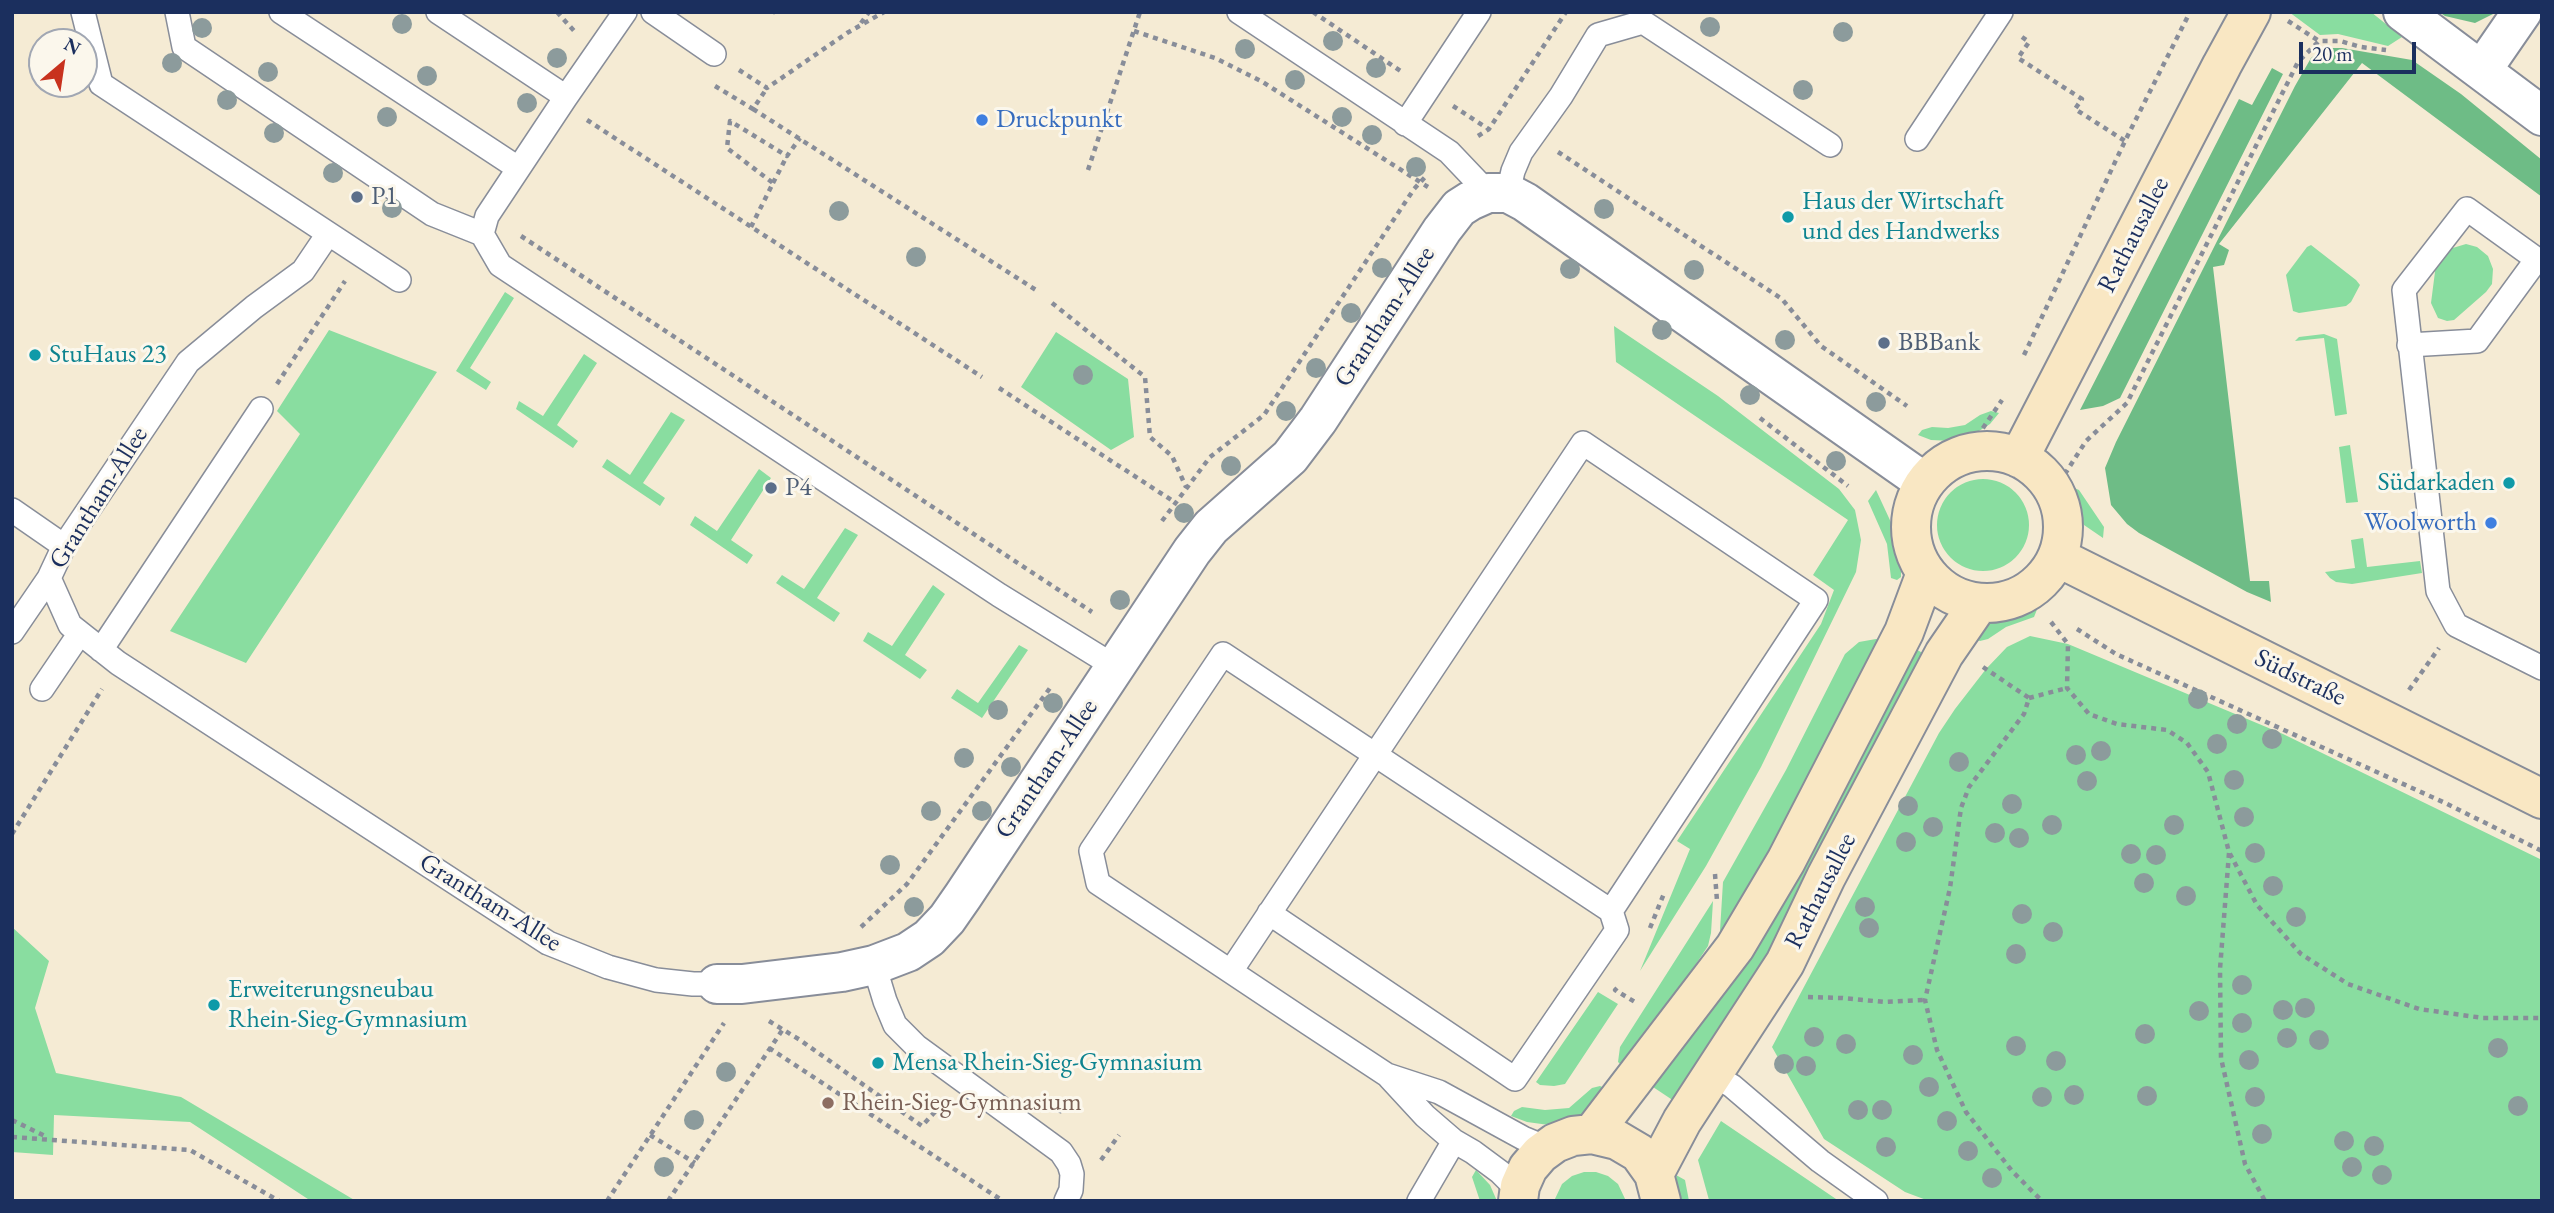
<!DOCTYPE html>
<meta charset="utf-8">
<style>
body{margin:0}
#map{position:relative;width:2554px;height:1213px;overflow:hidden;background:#f5ebd4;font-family:"EB Garamond",serif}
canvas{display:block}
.frame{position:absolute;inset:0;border:14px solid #1b2f5e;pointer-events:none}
.north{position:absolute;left:28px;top:28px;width:70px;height:70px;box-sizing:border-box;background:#fbf7ec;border:2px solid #a1a7b3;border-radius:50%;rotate:29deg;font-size:19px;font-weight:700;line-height:28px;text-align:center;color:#1b2f5e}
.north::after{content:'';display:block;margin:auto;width:24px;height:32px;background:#c8321e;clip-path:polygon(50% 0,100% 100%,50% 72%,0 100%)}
.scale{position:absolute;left:2299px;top:42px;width:117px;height:32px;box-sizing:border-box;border:4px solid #1b2f5e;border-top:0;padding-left:9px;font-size:21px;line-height:24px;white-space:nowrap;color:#1b2f5e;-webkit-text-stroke:5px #fbf7ec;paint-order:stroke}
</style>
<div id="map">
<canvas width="2554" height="1213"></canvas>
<div class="frame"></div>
<div class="north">N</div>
<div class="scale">20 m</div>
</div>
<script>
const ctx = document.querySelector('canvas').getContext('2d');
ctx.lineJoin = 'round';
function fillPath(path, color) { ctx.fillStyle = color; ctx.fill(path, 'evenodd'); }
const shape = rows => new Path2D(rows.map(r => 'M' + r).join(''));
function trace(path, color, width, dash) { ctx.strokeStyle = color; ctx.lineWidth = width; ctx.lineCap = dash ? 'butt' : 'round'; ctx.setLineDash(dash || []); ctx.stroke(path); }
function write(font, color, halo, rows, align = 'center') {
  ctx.font = font + ' "EB Garamond",serif'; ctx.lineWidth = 6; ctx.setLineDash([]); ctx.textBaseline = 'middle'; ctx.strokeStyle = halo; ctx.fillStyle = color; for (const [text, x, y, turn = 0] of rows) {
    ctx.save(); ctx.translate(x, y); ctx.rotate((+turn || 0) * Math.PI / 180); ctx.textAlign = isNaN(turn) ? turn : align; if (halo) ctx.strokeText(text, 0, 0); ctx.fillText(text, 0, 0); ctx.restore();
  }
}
fillPath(shape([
 [2289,12,2371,12,2402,37,2388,46,2338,34,2320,35],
 [2466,244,2477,247,2488,256,2493,269,2492,284,2486,292,2454,320,2447,321,2438,318,2431,303,2436,264,2446,250],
 [2311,245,2356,280,2360,285,2351,302,2346,306,2299,313,2293,311,2286,275,2307,247],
 [505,292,514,298,470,368,491,382,486,390,456,371],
 [1614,326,1718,396,1839,489,1855,510,1861,540,1856,572,1761,767,1706,866,1640,971,1690,849,1677,841,1821,624,1834,590,1813,575,1848,520,1616,362],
 [329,330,437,372,246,663,170,631,300,434,277,411],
 [1056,332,1128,379,1134,437,1111,450,1021,387],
 [2324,334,2337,339,2347,414,2335,416,2324,338,2295,341,2299,337],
 [584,354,597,363,557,425,578,441,573,448,516,409,519,401,543,416],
 [1991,411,1999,413,1990,424,1968,438,1952,441,1931,440,1918,435,1922,430,1932,427,1948,428,1965,425,1980,415],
 [671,412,685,420,643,483,665,498,660,506,602,467,607,459,630,475],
 [2350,445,2358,502,2346,503,2339,447],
 [759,469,771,478,731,540,753,555,747,564,690,525,695,516,717,531],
 '1937 525a46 46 0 1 1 92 0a46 46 0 1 1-92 0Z',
 [2072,487,2079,490,2104,527,2103,538,2084,525,2072,508,2065,493],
 [1876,490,1895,531,1901,558,1901,577,1897,580,1891,578,1887,544,1868,501],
 [845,528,858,535,817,598,840,613,834,622,776,583,782,575,804,589],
 [2363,538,2367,567,2420,561,2422,573,2352,584,2336,582,2330,578,2325,572,2355,568,2351,540],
 [933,585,945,594,905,655,927,670,920,679,863,641,868,632,892,646],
 [2024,607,2038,607,2034,617,2006,627,1988,639,1980,641,1971,638,1977,631,2002,614],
 [2030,636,2068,644,2283,734,2542,860,2542,1201,1929,1201,1905,1192,1824,1139,1772,1047,1939,733,1955,709,1986,669,2007,647],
 [1876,639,1885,640,1719,947,1723,882,1786,770,1845,654,1859,642],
 [1019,645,1028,650,982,718,951,698,957,689,978,703],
 [1908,645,1932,658,1787,927,1677,1103,1647,1083],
 [1713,901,1711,933,1708,946,1626,1069,1618,1062,1620,1047],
 [12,927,49,961,35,1008,56,1073,181,1097,356,1201,311,1201,190,1122,54,1115,53,1155,12,1152],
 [1598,992,1618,1004,1565,1084,1554,1086,1540,1085,1536,1082],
 [1600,1086,1611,1091,1588,1113,1572,1122,1549,1125,1527,1122,1511,1116,1514,1111,1522,1107,1545,1110,1569,1108,1592,1088],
 [1721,1121,1839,1201,1709,1200,1698,1160],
 [1476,1170,1490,1185,1497,1201,1480,1201,1472,1177],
 [1584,1172,1596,1172,1608,1176,1618,1184,1626,1201,1554,1201,1562,1184,1572,1176],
 [1676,1175,1685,1180,1689,1201,1678,1201]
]), '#89dda0');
fillPath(shape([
 [2439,12,2497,12,2475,23,2445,16],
 [2325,48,2342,48,2412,60,2461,94,2542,160,2542,197,2362,63,2219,244,2229,250,2224,265,2213,267,2250,581,2269,581,2271,602,2247,592,2139,533,2127,524,2111,505,2105,468,2116,442,2295,86,2311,58],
 [2272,68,2283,74,2120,398,2103,406,2080,410,2239,99,2252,105]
]), '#6ebc86');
const lane = shape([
 [83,12,101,84,399,280],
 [177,12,184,47,432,214,482,234,487,216,566,97],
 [281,12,518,168],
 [438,12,566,97,625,12],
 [653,12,714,54],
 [1239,12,1449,152,1488,193],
 [1405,124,1479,12],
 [1917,139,2001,12],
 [1508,193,1513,171,1521,152,1561,96,1598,35,1643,22,1830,145],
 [328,234,303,271,254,307,188,362,64,546,49,578,70,625,118,663,548,943,608,967,656,980,693,984,717,984],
 [482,234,500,265,999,595,1114,666],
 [2542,263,2467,209,2404,290,2438,591,2456,625,2542,668],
 [2409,345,2477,341,2537,259],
 [12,510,64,546],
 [12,632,49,578],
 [101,650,261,409],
 [42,689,80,633],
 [874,965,885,1001,895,1025,916,1046,1061,1152,1069,1164,1072,1174,1071,1190,1066,1201],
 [1231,971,1583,443,1816,600,1611,911,1617,930,1515,1079,1269,913],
 [1712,1074,1732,1086,1820,1161,1876,1201],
 [1389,1077,1425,1116,1454,1141,1473,1152,1500,1172,1519,1191],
 [1547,1148,1523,1138,1439,1092,1387,1075,1308,1023,1098,883,1091,851,1223,654,1611,911],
 [1419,1201,1454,1141]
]);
const street = shape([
 [2403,12,2542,116],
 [2482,70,2522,12],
 [717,984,742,984,842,972,874,965,908,952,929,938,947,919,963,896,1192,551,1211,527,1290,457,1318,420,1442,230,1459,208,1470,201,1488,193,1508,193,1525,202,1924,482]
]);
const secondary = shape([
 '1911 527a76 76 0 1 1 152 0a76 76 0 1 1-152 0Z',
 [2019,458,2222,65,2251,12],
 [2057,557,2542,799],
 [1592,1134,1735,947,1786,861,1904,632,1926,573],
 [1654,1174,1682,1121,1785,963,1826,877,1944,654,1979,603],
 [1518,1201,1520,1186,1528,1168,1540,1154,1555,1143,1573,1136,1592,1134,1617,1140,1639,1153,1654,1174,1661,1201]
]);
trace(lane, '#888d99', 26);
trace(street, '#888d99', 42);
trace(secondary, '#888d99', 42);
trace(shape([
 [557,12,575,32],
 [773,12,775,12],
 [1313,12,1402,72],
 [2288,21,2319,41],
 [861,23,869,12],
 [1134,31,1215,58,1261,81,1428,187],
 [2022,37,2029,42,2018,58,2082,99,2075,109,2125,141],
 [739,70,767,88,847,33,884,12],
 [715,86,753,109,767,88],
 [1453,106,1490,130],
 [753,109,1036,290],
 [587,120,982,377],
 [1478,136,1489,129,1566,12],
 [1558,152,1782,299,1821,346,1907,406],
 [1088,170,1140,12],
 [773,183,787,156],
 [751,227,773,183,727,148,730,121,787,156,800,138],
 [521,236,1092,612],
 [1052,303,1145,377,1150,437,1172,456,1186,487],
 [2024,355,2125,141,2190,12],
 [277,384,345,281],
 [999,388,1176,503],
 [1760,418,1848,486],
 [1966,453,2002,400],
 [2054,491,2086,441,2127,403,2298,62,2319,41,2340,41,2361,47,2386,50],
 [1162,521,1210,457,1264,415,1414,189,1427,175],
 [2051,622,2068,644,2067,688,2089,714,2117,724,2167,730,2187,743,2208,772,2229,852,2257,905,2301,954,2348,984,2419,1009,2483,1018,2542,1018],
 [2077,629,2116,654,2443,802,2542,851],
 [1983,667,2029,698,2024,714,1969,787,1961,808,1950,888,1925,1000,1937,1050,1966,1112,2012,1171,2042,1201],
 [2409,690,2439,648],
 [2029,698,2067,688],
 [12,834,102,689],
 [2229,853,2220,969,2221,1058,2245,1164,2265,1201],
 [1715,874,1717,901],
 [861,927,907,884,1050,688],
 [1650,928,1665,891],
 [1617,988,1615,990,1635,1002],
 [1808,997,1842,998,1885,1002,1925,1000],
 [769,1021,800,1040,922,1126,942,1104],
 [769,1048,1003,1201],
 [1059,1113,1064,1097],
 [12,1120,47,1137],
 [650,1135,695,1163],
 [12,1137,190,1150,279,1201],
 [1101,1160,1119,1135],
 [607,1201,724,1023],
 [668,1201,783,1029]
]), '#888d99', 4.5, [5, 5]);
trace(lane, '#fff', 23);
trace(street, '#fff', 38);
trace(secondary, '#f9e7c3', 38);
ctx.fillStyle = '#8c9b9c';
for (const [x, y] of [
 [402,24],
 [1710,27],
 [202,28],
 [1843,32],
 [1333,41],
 [1245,49],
 [557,58],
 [172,63],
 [1376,68],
 [268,72],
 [427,76],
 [1295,80],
 [1803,90],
 [227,100],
 [527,103],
 [387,117],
 [1342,117],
 [274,133],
 [1372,135],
 [1416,167],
 [333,173],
 [392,208],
 [1604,209],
 [839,211],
 [916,257],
 [1382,268],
 [1570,269],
 [1694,270],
 [1351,313],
 [1662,330],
 [1785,340],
 [1316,368],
 [1083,375],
 [1750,395],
 [1876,402],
 [1286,411],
 [1836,461],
 [1231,466],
 [1184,513],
 [1120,600],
 [2198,699],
 [1053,703],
 [998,710],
 [2237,724],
 [2272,739],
 [2217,744],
 [2101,751],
 [2076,755],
 [964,758],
 [1959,762],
 [1011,767],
 [2234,780],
 [2087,781],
 [2012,804],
 [1908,806],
 [931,811],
 [982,811],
 [2244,817],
 [2052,825],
 [2174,825],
 [1933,827],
 [1995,833],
 [2019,838],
 [1906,842],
 [2255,853],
 [2131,854],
 [2156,855],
 [890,865],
 [2144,883],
 [2273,886],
 [2186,896],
 [914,907],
 [1865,907],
 [2022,914],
 [2296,917],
 [1869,928],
 [2053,932],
 [2016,954],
 [2242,985],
 [2305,1008],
 [2283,1010],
 [2199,1011],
 [2242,1023],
 [2145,1034],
 [1814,1037],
 [2287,1038],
 [2319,1040],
 [1846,1044],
 [2016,1046],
 [2498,1048],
 [1913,1055],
 [2249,1060],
 [2056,1061],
 [1784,1064],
 [1806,1066],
 [726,1072],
 [1929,1087],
 [2074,1095],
 [2147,1096],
 [2042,1097],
 [2255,1097],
 [2518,1106],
 [1858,1110],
 [1882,1110],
 [694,1120],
 [1947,1121],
 [2262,1134],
 [2344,1141],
 [2374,1146],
 [1886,1147],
 [1968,1151],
 [664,1167],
 [2352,1167],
 [2382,1175],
 [1992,1178]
]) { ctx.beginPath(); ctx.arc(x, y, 10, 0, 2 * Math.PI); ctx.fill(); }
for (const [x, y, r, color] of [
 [982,120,7,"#3f7fe0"],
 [357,197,7,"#5c6f8a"],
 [1788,217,7,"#0f9aa8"],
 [1884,343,7,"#5c6f8a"],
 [35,355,7,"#0f9aa8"],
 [2509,483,7,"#0f9aa8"],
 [771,488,7,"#5c6f8a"],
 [2491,523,7,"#3f7fe0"],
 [214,1005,7,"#0f9aa8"],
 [878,1063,7,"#0f9aa8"],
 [828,1103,7,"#8d6e63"]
]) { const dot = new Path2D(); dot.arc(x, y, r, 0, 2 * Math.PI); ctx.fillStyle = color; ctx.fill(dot); trace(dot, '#fbf7ec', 2.5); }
write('26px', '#366cbe', '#fbf7ec', [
 ["Druckpunkt",996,120],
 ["Woolworth",2477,523,"right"]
], 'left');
write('26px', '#4e5e75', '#fbf7ec', [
 ["P1",371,197],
 ["BBBank",1898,343],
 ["P4",785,488]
], 'left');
write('26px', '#0d838f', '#fbf7ec', [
 ["Haus der Wirtschaft",1802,202],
 ["und des Handwerks",1802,232],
 ["StuHaus 23",49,355],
 ["Südarkaden",2495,483,"right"],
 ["Erweiterungsneubau",228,990],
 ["Rhein-Sieg-Gymnasium",228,1020],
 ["Mensa Rhein-Sieg-Gymnasium",892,1063]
], 'left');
write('26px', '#1b2f5e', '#fbf7ec', [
 ["Rathausallee",2134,235,-63],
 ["Grantham-Allee",1385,317,-57],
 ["Grantham-Allee",99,498,-58],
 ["Südstraße",2300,678,26],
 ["Grantham-Allee",1047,769,-56],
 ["Rathausallee",1821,891,-63],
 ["Grantham-Allee",490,903,32]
]);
write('26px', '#785e54', '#fbf7ec', [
 ["Rhein-Sieg-Gymnasium",842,1103]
], 'left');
</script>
